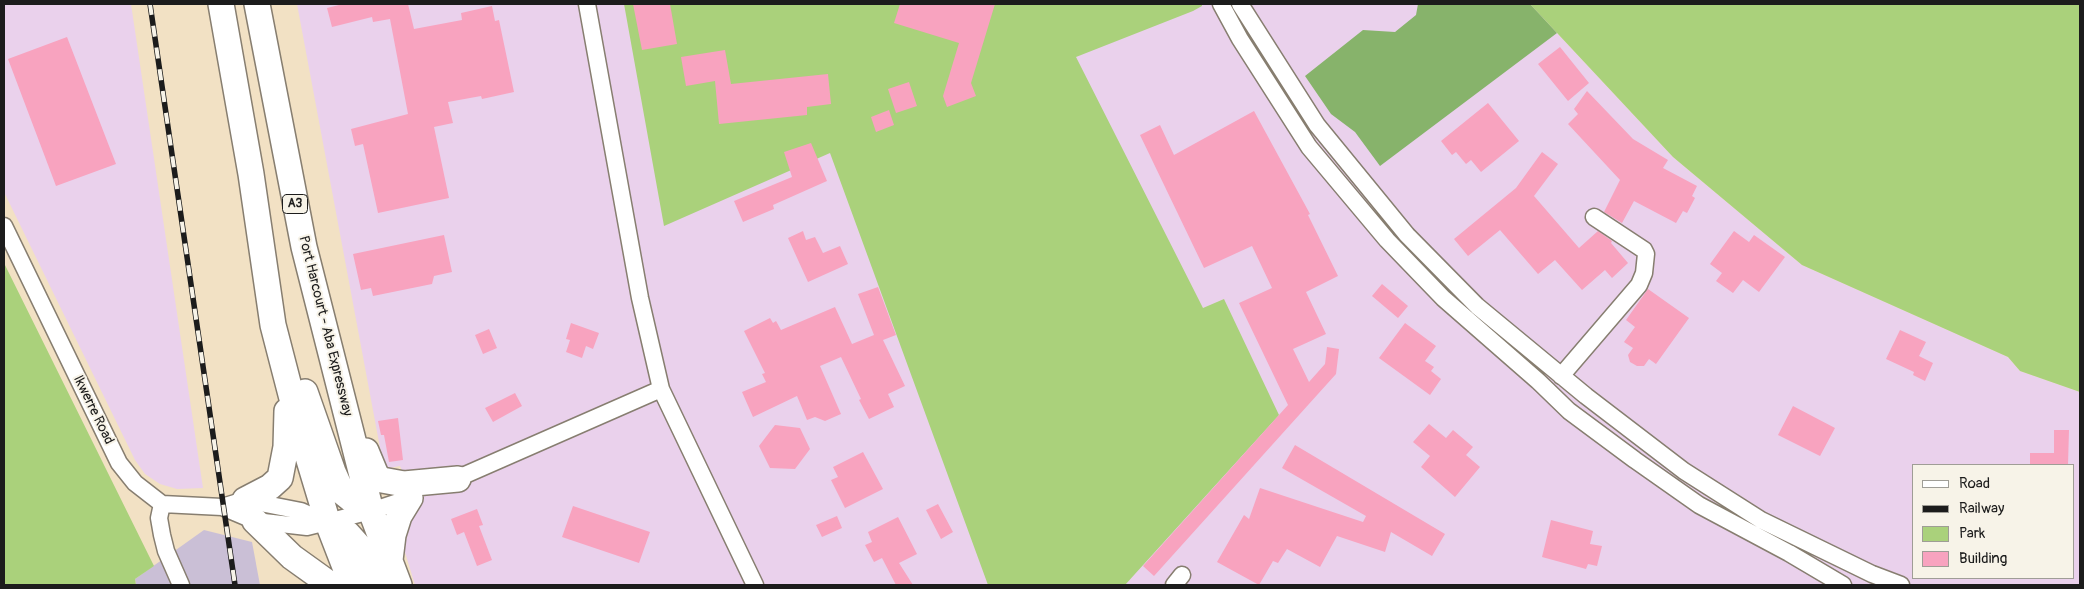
<!DOCTYPE html>
<style>
body{margin:0}
#map{position:relative;width:2084px;height:589px;overflow:hidden;background:#f2e1c4;font-family:Pangolin,sans-serif}
canvas{display:block}
.frame{position:absolute;inset:0;border:5px solid #1c1c1c;pointer-events:none}
.legend{position:absolute;left:1912px;top:464px;width:162px;height:115px;box-sizing:border-box;background:#f7f3e8;border:1px solid #9f9d96;margin:0;padding:6px 9px;list-style:none;font-size:15px;color:#1c1c1c}
.legend li{display:flex;align-items:center;gap:10px;height:25px}
.legend b{width:25px;border:1px solid #9f9d96}
</style>
<div id="map">
<canvas width="2084" height="589"></canvas>
<div class="frame"></div>
<ul class="legend">
<li><b style="height:6px;background:#fff"></b>Road</li>
<li><b style="height:6px;background:#1c1c1c"></b>Railway</li>
<li><b style="height:14px;background:#aad17b"></b>Park</li>
<li><b style="height:14px;background:#f8a3bf"></b>Building</li>
</ul>
</div>
<script>
const ctx = document.querySelector('canvas').getContext('2d');
ctx.lineJoin = 'round';
function fillPath(path, color) { ctx.fillStyle = color; ctx.fill(path, 'evenodd'); }
const shape = rows => new Path2D(rows.map(r => 'M' + r).join(''));
function trace(path, color, width, dash) { ctx.strokeStyle = color; ctx.lineWidth = width; ctx.lineCap = dash ? 'butt' : 'round'; ctx.setLineDash(dash || []); ctx.stroke(path); }
function write(font, color, halo, rows, align = 'center') {
  ctx.font = font + ' Pangolin,sans-serif'; ctx.lineWidth = 4; ctx.setLineDash([]); ctx.textBaseline = 'middle'; ctx.strokeStyle = halo; ctx.fillStyle = color; for (const [text, x, y, turn = 0] of rows) {
    ctx.save(); ctx.translate(x, y); ctx.rotate((+turn || 0) * Math.PI / 180); ctx.textAlign = isNaN(turn) ? turn : align; if (halo) ctx.strokeText(text, 0, 0); ctx.fillText(text, 0, 0); ctx.restore();
  }
}
fillPath(shape([
 [4,4,131,4,203,488,177,489,160,484,145,474,135,460,4,192],
 [297,4,1530,4,1673,157,1802,265,2008,357,2020,371,2080,392,2080,585,415,585,404,549,410,519,418,507,400,466,384,469],
 [1913,465,2073,465,2073,578,1913,578]
]), '#ead1ec');
fillPath(shape([
 [204,530,252,542,260,585,136,585,135,579]
]), '#cabfd6');
fillPath(shape([
 [624,4,1202,4,1202,6,1193,11,1076,57,1203,308,1224,299,1279,415,1125,585,988,585,830,153,664,226],
 [1530,4,2080,4,2080,392,2020,371,2008,357,1802,265,1673,157],
 [4,263,154,566,135,579,136,585,4,585]
]), '#aad17b');
fillPath(shape([
 [1418,4,1530,4,1557,33,1380,166,1355,132,1331,114,1305,76,1363,30,1395,32,1416,15]
]), '#87b36b');
fillPath(shape([
 [343,4,408,4,414,29,462,20,461,13,492,6,495,21,499,20,514,92,482,99,481,96,448,102,453,123,434,127,449,198,378,213,363,144,355,146,351,129,408,114,390,19,373,22,372,17,332,27,327,8],
 [633,4,670,4,677,44,642,50],
 [900,4,995,4,971,83,976,96,947,107,943,96,959,43,894,23],
 [67,37,116,164,56,186,8,59],
 [1560,47,1589,83,1568,101,1538,64],
 [725,50,731,84,828,74,831,104,807,107,807,115,719,124,715,81,686,86,681,57],
 [909,82,917,106,896,113,888,89],
 [1587,91,1633,139,1668,160,1663,168,1697,186,1692,196,1695,198,1687,213,1683,211,1676,223,1634,201,1622,223,1604,212,1620,180,1568,124,1578,114,1574,109],
 [1488,103,1519,141,1481,172,1471,160,1466,164,1456,152,1452,155,1441,141],
 [889,110,894,125,876,132,871,117],
 [1254,111,1310,214,1308,215,1338,276,1306,292,1326,334,1293,349,1309,382,1325,364,1327,347,1339,349,1336,374,1154,576,1143,566,1288,405,1239,303,1272,288,1252,246,1204,268,1140,135,1160,125,1174,155],
 [811,143,827,181,773,205,774,209,743,222,734,201,792,177,784,152],
 [1542,152,1558,164,1534,196,1579,248,1598,231,1612,241,1611,243,1628,263,1612,278,1605,270,1582,290,1555,260,1538,274,1500,230,1468,256,1454,239,1516,188],
 [803,231,806,240,815,237,823,253,840,246,848,264,808,282,788,238],
 [1734,231,1749,242,1754,235,1785,257,1759,292,1743,280,1733,293,1716,281,1722,273,1710,264],
 [444,235,452,272,434,276,432,284,373,296,371,288,361,290,353,254],
 [1382,284,1408,306,1398,318,1372,296],
 [878,287,896,335,883,340,905,386,888,394,894,407,869,419,859,400,861,399,841,357,820,366,841,414,825,421,815,417,807,420,797,396,753,417,742,392,766,382,762,374,765,373,744,331,770,318,773,323,776,321,781,330,835,307,852,344,874,335,858,294],
 [1648,289,1689,318,1656,364,1649,359,1644,366,1637,366,1630,362,1628,355,1633,348,1624,342,1635,327,1626,320],
 [571,323,599,333,593,349,586,346,582,358,566,352,570,340,566,339],
 [1405,323,1436,346,1425,361,1434,367,1431,371,1441,379,1430,395,1379,358],
 [489,329,497,348,483,354,475,335],
 [1900,330,1926,342,1919,356,1933,363,1925,381,1913,375,1914,372,1886,359],
 [515,393,522,406,493,422,485,408],
 [1793,406,1835,428,1820,456,1778,435],
 [398,418,403,460,389,462,384,435,381,435,378,421],
 [1429,424,1446,438,1453,430,1473,447,1466,455,1480,467,1455,497,1421,467,1430,456,1413,442],
 [775,425,800,428,810,449,795,469,770,468,759,446],
 [2054,430,2069,430,2068,465,2030,465,2030,453,2054,453],
 [1295,445,1445,534,1432,556,1391,532,1385,552,1337,536,1320,567,1287,549,1278,563,1273,561,1259,585,1217,562,1244,515,1249,519,1260,488,1363,522,1366,516,1282,468],
 [863,452,883,489,845,508,831,480,838,477,833,467],
 [938,504,953,532,941,539,926,510],
 [573,506,650,532,639,563,562,537],
 [477,509,483,525,479,526,492,560,477,566,464,532,457,535,451,519],
 [837,516,842,528,822,537,816,525],
 [898,517,917,554,899,563,913,585,896,585,882,558,874,562,865,545,872,542,868,532],
 [1551,520,1593,531,1590,544,1602,546,1597,566,1588,564,1586,569,1542,557]
]), '#f8a3bf');
const minor = shape([
 [587,4,640,298,661,389,755,585],
 [1221,4,1240,39,1309,147,1387,240,1443,298,1538,381,1569,411,1635,460,1699,505,1789,553,1843,585],
 [1240,4,1317,125,1407,235,1477,306,1586,396,1684,471,1761,520,1872,574,1901,585],
 [4,226,119,463,135,483,162,504],
 [1561,376,1639,285,1644,273,1646,254,1644,250,1594,217],
 [449,482,661,389],
 [162,504,222,507,245,500,301,511,328,523],
 [162,504,159,518,162,535,166,551,181,585],
 [222,507,255,521,307,527,371,511,413,497],
 [1174,585,1182,575]
]);
const highway = shape([
 [221,4,251,174,273,325,302,437,328,523,352,585],
 [257,4,304,247,371,511,399,585],
 [305,392,333,472,342,492,352,500,371,511],
 [366,451,376,475,382,480,404,484,458,479],
 [245,500,270,487,280,478,286,447,287,411],
 [255,521,292,557,331,585],
 [328,523,348,534,357,544,367,557,378,585],
 [390,560,393,535,399,516,410,498]
]);
trace(minor, '#877e70', 19);
trace(highway, '#877e70', 28);
trace(minor, '#fff', 16);
trace(highway, '#fff', 25);
const rail = shape([
 [150,4,235,585]
]);
trace(rail, '#1c1c1c', 5.5);
trace(rail, '#f7f3e8', 4, [11]);
for (const [x, y, w] of [
 [295,204,25]
]) { const box = new Path2D(); box.roundRect(x - w / 2, y - 9.5, w, 19, 4); ctx.fillStyle = '#f7f3e8'; ctx.fill(box); trace(box, '#1c1c1c', 1); }
write('bold 12px', '#1c1c1c', null, [
 ["A3",295,204]
]);
write('14px', '#1c1c1c', '#f7f3e8', [
 ["Port Harcourt - Aba Expressway",325,326,76],
 ["Ikwerre Road",93,410,64]
]);
</script>
